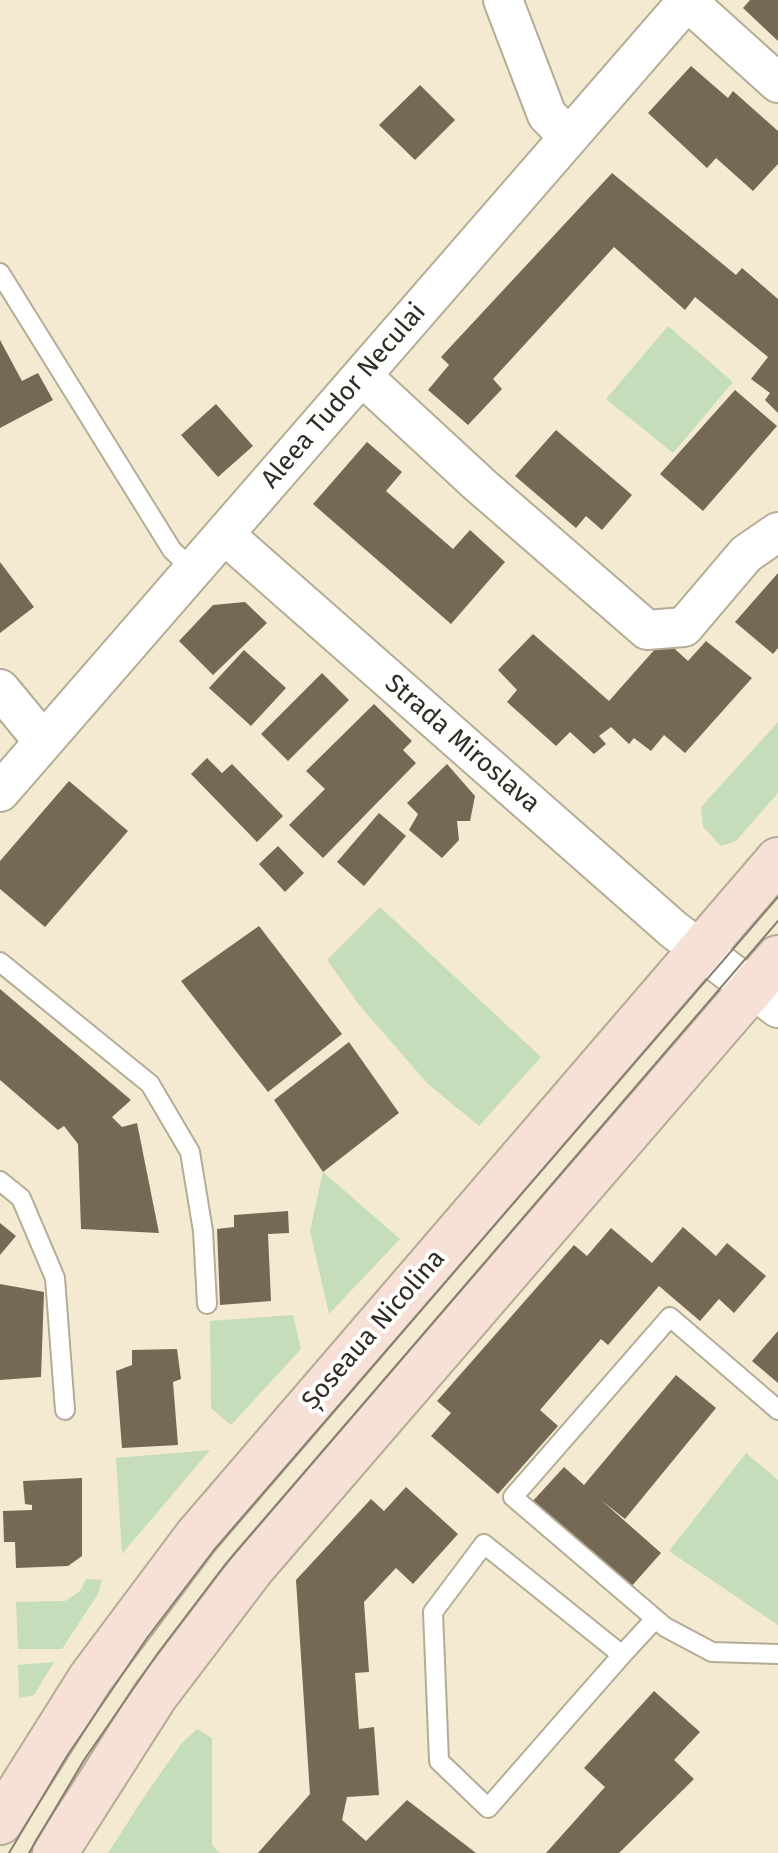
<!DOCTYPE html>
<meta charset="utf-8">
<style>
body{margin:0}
canvas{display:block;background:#f3ead1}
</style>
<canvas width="778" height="1853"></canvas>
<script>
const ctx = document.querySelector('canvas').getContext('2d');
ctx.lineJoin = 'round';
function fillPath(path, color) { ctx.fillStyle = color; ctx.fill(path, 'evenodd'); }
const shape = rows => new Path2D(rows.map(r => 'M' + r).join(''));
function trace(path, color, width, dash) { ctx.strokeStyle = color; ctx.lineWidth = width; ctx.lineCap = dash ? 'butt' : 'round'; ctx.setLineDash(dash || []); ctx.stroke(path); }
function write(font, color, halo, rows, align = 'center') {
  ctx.font = font + ' "Fira Sans",sans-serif'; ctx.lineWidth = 8; ctx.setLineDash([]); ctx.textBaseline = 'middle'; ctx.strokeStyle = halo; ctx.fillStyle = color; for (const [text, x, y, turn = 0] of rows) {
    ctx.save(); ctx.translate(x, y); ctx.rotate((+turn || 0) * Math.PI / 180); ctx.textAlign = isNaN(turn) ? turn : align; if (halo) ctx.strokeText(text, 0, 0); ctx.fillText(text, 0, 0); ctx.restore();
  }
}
fillPath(shape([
 [668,326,733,382,673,453,606,399],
 [778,722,778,793,736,841,721,846,703,827,701,807],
 [380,907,541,1057,479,1126,427,1083,360,1006,327,960],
 [323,1172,400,1239,329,1314,310,1231],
 [293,1315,301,1349,231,1425,211,1408,210,1321],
 [210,1450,122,1554,116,1458],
 [746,1453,778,1480,778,1625,669,1551],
 [86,1579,102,1580,98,1594,62,1649,18,1649,16,1602,65,1601,80,1591],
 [54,1662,34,1695,19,1698,18,1665],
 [197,1729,212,1738,212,1845,219,1853,108,1853,148,1791,181,1744]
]), '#c6ddbb');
fillPath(shape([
 [750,0,778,0,778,41,743,8],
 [691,66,728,98,733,91,778,131,778,164,753,191,716,158,707,168,648,113],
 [420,85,455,120,415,160,379,125],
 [612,173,736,275,742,268,778,299,778,413,765,400,770,393,751,379,768,357,695,297,685,310,614,247,493,379,502,389,468,425,428,390,449,365,441,357],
 [0,340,22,381,38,373,53,400,0,428],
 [735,390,777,426,703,511,660,474],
 [216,404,253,446,218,477,181,435],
 [556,430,632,495,602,530,586,516,576,528,515,476],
 [367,442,402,472,386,491,453,549,470,530,505,562,451,624,313,504],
 [0,562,34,607,0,633],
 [778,573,778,648,773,654,735,622],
 [245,602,267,623,213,675,179,641,213,605],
 [533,634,609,701,664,639,688,661,706,641,752,678,685,753,664,735,651,751,634,738,629,744,611,727,599,736,606,744,594,754,570,732,556,746,507,702,517,690,498,670],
 [244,650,286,688,251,726,209,688],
 [322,673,349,700,288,761,261,734],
 [374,704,412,741,403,750,416,763,323,858,289,825,325,789,306,771],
 [207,758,222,773,232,764,283,816,257,842,191,774],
 [447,764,475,796,470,821,457,821,459,840,442,858,409,830,418,814,407,803],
 [69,781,128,831,45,927,0,889,0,861],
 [379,813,406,836,364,886,337,862],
 [278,846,304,873,285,892,259,864],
 [259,926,342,1034,268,1092,181,981],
 [0,989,131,1100,112,1117,122,1127,137,1123,159,1233,81,1229,78,1144,64,1126,58,1130,0,1080],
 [349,1042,399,1113,323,1172,274,1100],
 [288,1211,289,1233,268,1234,271,1301,220,1305,217,1229,234,1227,234,1215],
 [0,1223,16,1236,0,1255],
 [683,1227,716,1256,727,1243,766,1276,734,1313,719,1299,700,1321,659,1286,608,1345,601,1339,540,1410,558,1426,498,1494,431,1436,451,1413,437,1401,574,1245,587,1256,611,1228,652,1263],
 [0,1284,44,1292,41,1377,0,1380],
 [778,1331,778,1383,752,1361],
 [177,1349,181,1379,173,1382,178,1445,122,1448,116,1371,132,1365,132,1350],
 [676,1375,716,1408,625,1519,601,1500,661,1553,630,1588,532,1502,564,1467,584,1485],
 [82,1478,82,1556,68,1566,16,1568,15,1542,4,1542,3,1511,32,1510,32,1505,25,1504,23,1481],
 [406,1487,458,1534,413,1584,396,1568,364,1602,369,1672,355,1673,359,1729,374,1727,379,1795,347,1797,342,1820,366,1841,407,1800,476,1853,258,1853,310,1794,296,1580,371,1499,384,1511],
 [654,1691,700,1732,674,1760,694,1779,619,1853,546,1853,605,1787,584,1768]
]), '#756854');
const service = shape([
 [0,273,172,550,193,570],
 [0,962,150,1084,190,1152,203,1231,207,1304],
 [0,1181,21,1198,55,1278,65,1410],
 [778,1410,670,1317,513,1497,665,1627,712,1652,778,1654],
 [622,1655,484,1544,433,1612,439,1761,488,1808,571,1713,622,1655,655,1619]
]);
const minor = shape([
 [503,0,547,115,568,136],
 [687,1,778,83],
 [362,376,480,485,647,630,684,627,746,554,778,532],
 [225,535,674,930,778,1008],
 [0,689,43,741],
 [0,792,688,0]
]);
const secondary = shape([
 [0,1822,90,1679,197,1536,778,860],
 [55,1853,155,1696,253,1567,778,958]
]);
trace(service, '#b5ac95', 22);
trace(minor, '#b5ac95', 42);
trace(secondary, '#b5ac95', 48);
trace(service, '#fff', 18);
trace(minor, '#fff', 38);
trace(secondary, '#f7e0d5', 44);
trace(shape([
 [9,1853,67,1756,147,1638,214,1550,778,897],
 [29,1853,84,1760,158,1653,224,1566,778,921]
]), '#878070', 2);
write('26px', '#312d24', '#fff', [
 ["Aleea Tudor Neculai",344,396,-49],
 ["Strada Miroslava",462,744,41],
 ["Șoseaua Nicolina",374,1330,-49]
]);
</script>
